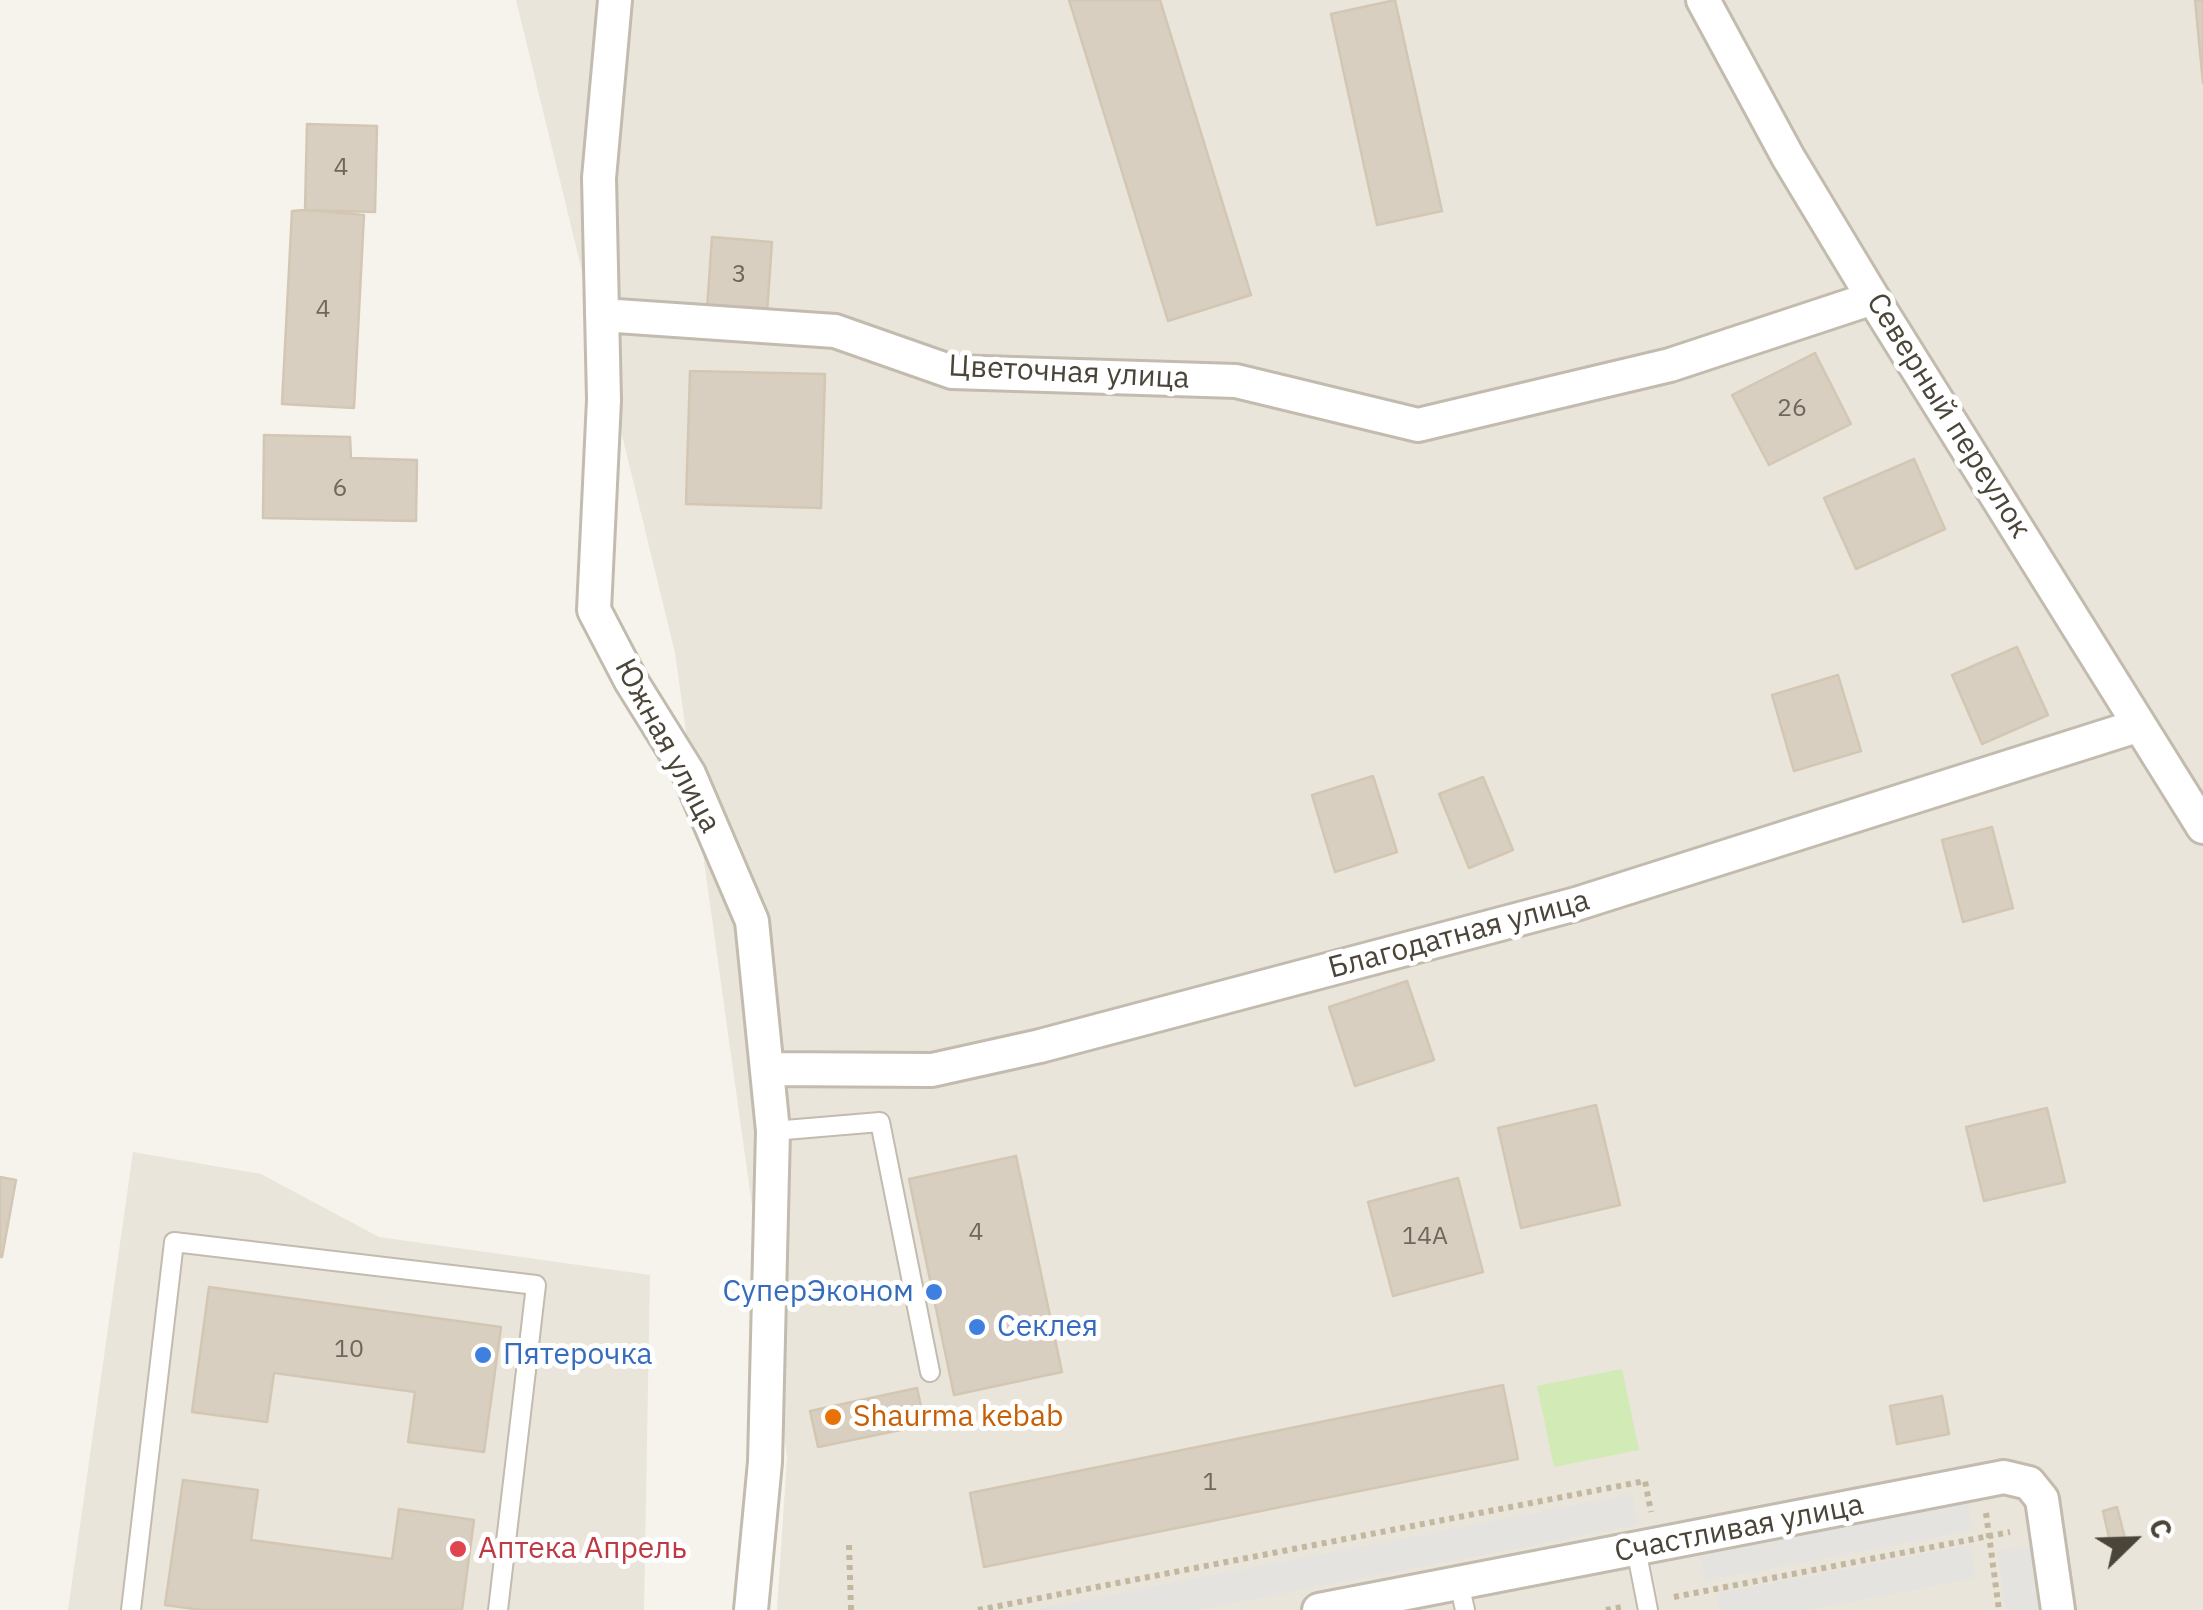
<!DOCTYPE html>
<meta charset="utf-8">
<style>
body{margin:0}
#map{position:relative;width:2203px;height:1610px;overflow:hidden;background:#f6f3ec;font-family:"IBM Plex Sans",sans-serif}
canvas{display:block}
.north{position:absolute;left:2083px;top:1490px;width:100px;height:100px;-webkit-text-stroke:8px #fff;paint-order:stroke;rotate:67deg;font-size:28px;font-weight:700;line-height:40px;text-align:center;color:#4b4439}
.north::after{content:'';display:block;margin:auto;width:35px;height:45px;background:#4b4439;clip-path:polygon(50% 0,100% 100%,50% 72%,0 100%)}
</style>
<div id="map">
<canvas width="2203" height="1610"></canvas>
<div class="north">С</div>
</div>
<script>
const ctx = document.querySelector('canvas').getContext('2d');
ctx.lineJoin = 'round';
function fillPath(path, color) { ctx.fillStyle = color; ctx.fill(path, 'evenodd'); }
const shape = rows => new Path2D(rows.map(r => 'M' + r).join(''));
function trace(path, color, width, dash) { ctx.strokeStyle = color; ctx.lineWidth = width; ctx.lineCap = dash ? 'butt' : 'round'; ctx.setLineDash(dash || []); ctx.stroke(path); }
function write(font, color, halo, rows, align = 'center') {
  ctx.font = font + ' "IBM Plex Sans",sans-serif'; ctx.lineWidth = 10; ctx.setLineDash([]); ctx.textBaseline = 'middle'; ctx.strokeStyle = halo; ctx.fillStyle = color; for (const [text, x, y, turn = 0] of rows) {
    ctx.save(); ctx.translate(x, y); ctx.rotate((+turn || 0) * Math.PI / 180); ctx.textAlign = isNaN(turn) ? turn : align; if (halo) ctx.strokeText(text, 0, 0); ctx.fillText(text, 0, 0); ctx.restore();
  }
}
fillPath(shape([
 [516,0,2203,0,2203,1610,777,1610,787,1457,675,653],
 [133,1152,261,1174,379,1237,650,1275,644,1610,68,1610]
]), '#eae5da');
fillPath(shape([
 [1622,1369,1639,1450,1554,1467,1537,1386]
]), '#d2eab5');
fillPath(shape([
 [1632,1494,1638,1525,1197,1610,1033,1610],
 [1967,1498,1973,1530,1705,1581,1699,1550],
 [1970,1545,1976,1578,1808,1610,1720,1610,1717,1594],
 [2031,1546,2040,1610,2006,1610,1997,1551]
]), '#e5e3e0');
const building = shape([
 [1069,0,1160,0,1251,295,1168,321,1069,0],
 [1395,0,1442,211,1377,225,1331,14,1395,0],
 [2195,0,2203,0,2203,83,2195,0],
 [307,124,377,126,375,212,305,210,307,124],
 [305,210,364,215,354,408,282,404,292,211,305,210],
 [712,237,772,242,767,313,707,309,712,237],
 [1815,353,1851,424,1769,465,1732,395,1815,353],
 [690,371,825,374,821,508,686,504,690,371],
 [264,435,350,437,351,458,417,460,416,521,263,518,264,435],
 [1914,459,1945,529,1856,569,1824,498,1914,459],
 [2017,647,2048,715,1982,744,1952,675,2017,647],
 [1838,675,1861,751,1794,771,1772,695,1838,675],
 [1373,776,1397,852,1335,872,1312,795,1373,776],
 [1483,777,1513,850,1469,868,1439,794,1483,777],
 [1992,827,2013,908,1963,922,1942,840,1992,827],
 [1407,981,1434,1060,1355,1086,1329,1007,1407,981],
 [1596,1105,1620,1205,1521,1228,1498,1128,1596,1105],
 [2047,1108,2065,1182,1984,1201,1966,1127,2047,1108],
 [1016,1156,1062,1372,954,1395,909,1179,1016,1156],
 [0,1177,16,1180,2,1257,0,1257,0,1177],
 [1458,1178,1483,1272,1393,1296,1368,1202,1458,1178],
 [209,1287,501,1327,484,1452,408,1442,415,1392,274,1373,267,1422,192,1412,209,1287],
 [1503,1385,1518,1459,984,1567,970,1493,1503,1385],
 [917,1388,925,1425,818,1447,810,1411,917,1388],
 [1942,1396,1949,1434,1897,1444,1890,1406,1942,1396],
 [183,1480,258,1490,251,1540,392,1559,399,1509,474,1520,462,1610,202,1610,165,1605,183,1480],
 [2117,1507,2125,1538,2110,1542,2103,1511,2117,1507]
]);
fillPath(building, '#d8cfc1');
trace(building, '#d3c7b4', 2.5);
const service = shape([
 [773,1131,880,1122,930,1372],
 [1636,1549,1648,1610],
 [1459,1583,1465,1610],
 [131,1610,174,1242,536,1285,498,1610]
]);
const minor = shape([
 [615,0,599,178,604,400,594,610,631,681,689,774,752,921,773,1131,765,1462,751,1610],
 [1703,0,1788,157,1873,298,2203,827],
 [602,315,835,331,952,372,1236,381,1418,425,1670,365,1873,298],
 [767,1069,932,1070,1040,1046,1576,904,2137,726],
 [1319,1610,2004,1477,2029,1483,2042,1499,2058,1610]
]);
trace(service, '#c2bbae', 22);
trace(minor, '#c2bbae', 38);
trace(shape([
 [1986,1513,1999,1610],
 [849,1545,851,1610],
 [1674,1597,2010,1532],
 [978,1610,1645,1481,1651,1512],
 [1606,1610,1622,1607]
]), '#c4b79f', 6, [5, 5]);
trace(service, '#fff', 18);
trace(minor, '#fff', 32);
for (const [x, y, r, color] of [
 [934,1292,10,"#3f7fe0"],
 [977,1327,10,"#3f7fe0"],
 [483,1355,10,"#3f7fe0"],
 [833,1417,10,"#e8710a"],
 [458,1549,10,"#e0444e"]
]) { const dot = new Path2D(); dot.arc(x, y, r, 0, 2 * Math.PI); ctx.fillStyle = color; ctx.fill(dot); trace(dot, '#fff', 4); }
write('25px', '#6e675b', null, [
 ["4",341,168],
 ["3",739,275],
 ["4",323,310],
 ["26",1792,409],
 ["6",340,489],
 ["4",976,1233],
 ["14А",1425,1237],
 ["10",349,1350],
 ["1",1210,1483]
]);
write('30px', '#4b4439', '#fff', [
 ["Цветочная улица",1069,373,3],
 ["Северный переулок",1948,416,58],
 ["Южная улица",667,746,62],
 ["Благодатная улица",1459,935,-15],
 ["Счастливая улица",1739,1529,-11]
]);
write('30px', '#366cbe', '#fff', [
 ["СуперЭконом",914,1292,"right"],
 ["Секлея",997,1327],
 ["Пятерочка",503,1355]
], 'left');
write('30px', '#c56008', '#fff', [
 ["Shaurma kebab",853,1417]
], 'left');
write('30px', '#be3a42', '#fff', [
 ["Аптека Апрель",478,1549]
], 'left');
</script>
